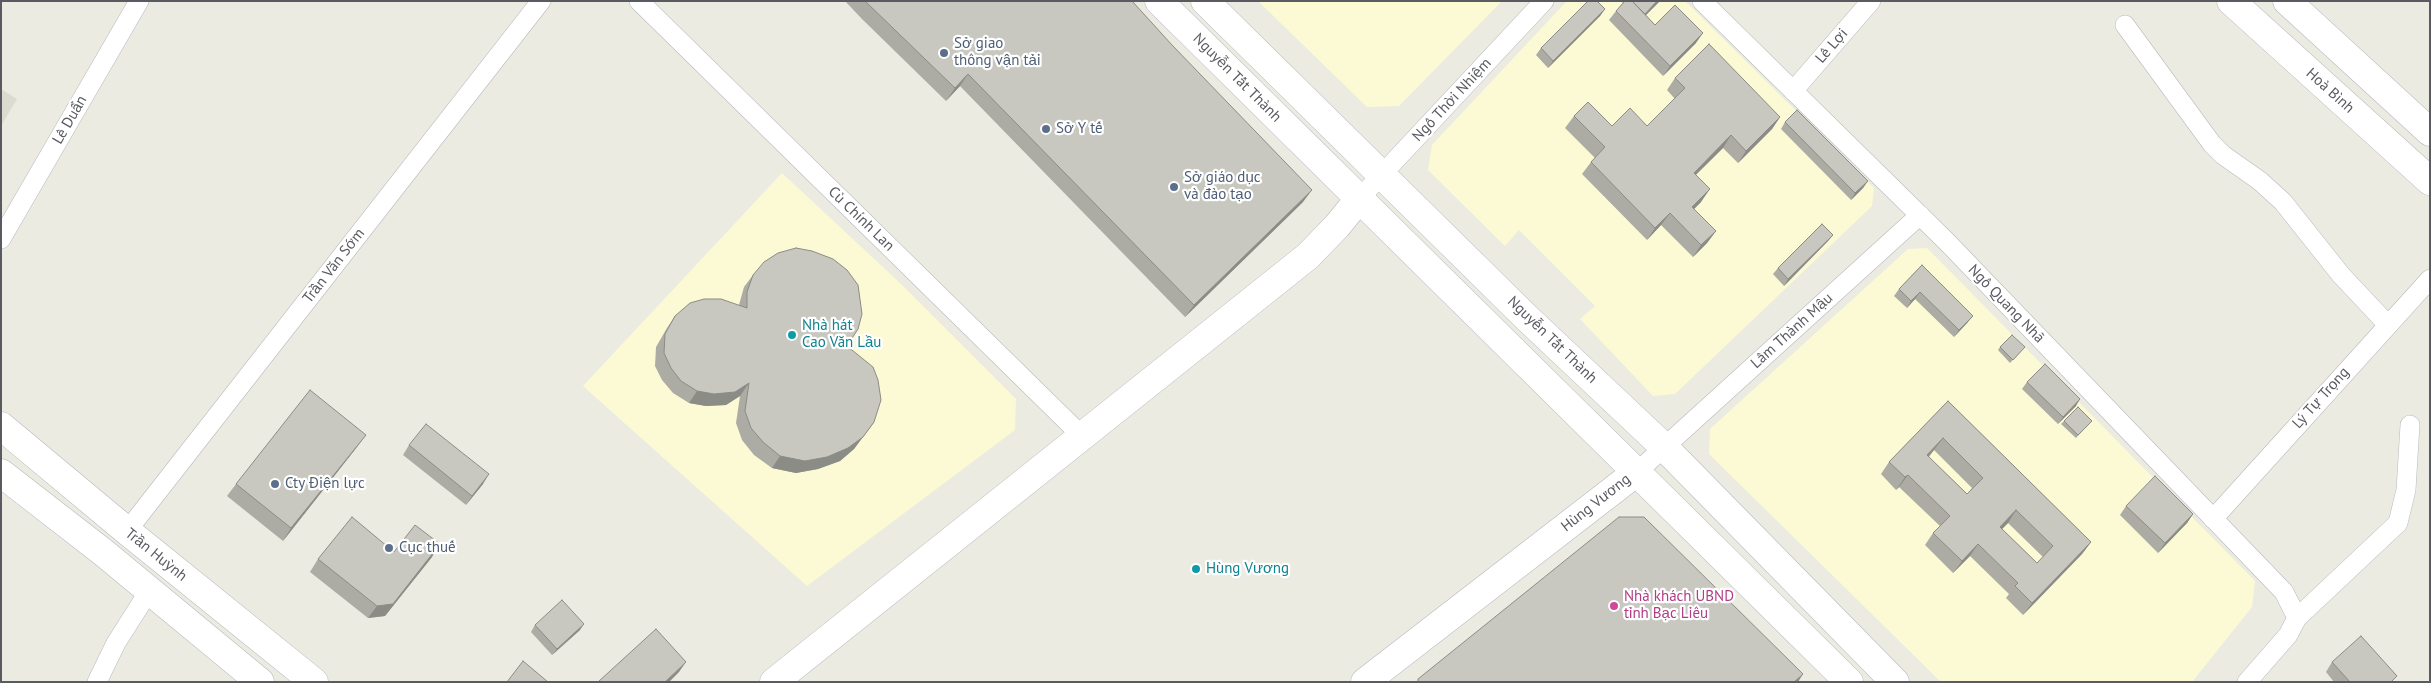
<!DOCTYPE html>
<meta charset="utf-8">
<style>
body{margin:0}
#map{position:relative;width:2431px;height:683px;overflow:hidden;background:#ecebe1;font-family:"PT Sans",sans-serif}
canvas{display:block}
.frame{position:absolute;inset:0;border:2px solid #595b61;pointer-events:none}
</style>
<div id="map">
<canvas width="2431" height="683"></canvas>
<div class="frame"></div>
</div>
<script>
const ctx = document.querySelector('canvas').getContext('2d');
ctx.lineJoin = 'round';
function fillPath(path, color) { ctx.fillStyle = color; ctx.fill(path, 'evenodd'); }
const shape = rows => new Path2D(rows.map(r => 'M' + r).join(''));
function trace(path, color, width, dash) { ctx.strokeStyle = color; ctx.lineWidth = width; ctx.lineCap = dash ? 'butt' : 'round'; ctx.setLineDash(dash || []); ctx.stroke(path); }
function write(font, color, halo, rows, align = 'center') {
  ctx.font = font + ' "PT Sans",sans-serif'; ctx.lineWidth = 4.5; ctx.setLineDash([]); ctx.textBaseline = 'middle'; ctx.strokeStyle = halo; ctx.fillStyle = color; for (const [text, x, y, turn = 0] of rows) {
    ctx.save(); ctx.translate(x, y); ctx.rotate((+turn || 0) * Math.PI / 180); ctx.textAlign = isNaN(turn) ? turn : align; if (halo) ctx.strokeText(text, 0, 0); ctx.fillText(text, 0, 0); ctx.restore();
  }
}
fillPath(shape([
 [1258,1,1502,1,1399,106,1367,107],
 [1567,1,1685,1,1874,188,1872,206,1675,394,1653,396,1580,319,1595,306,1519,230,1505,246,1428,170,1432,145],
 [782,173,901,284,1016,399,1015,430,807,586,583,386],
 [1927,248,2255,581,2252,607,2192,682,1941,682,1709,454,1710,429,1908,249]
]), '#fcfad5');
fillPath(shape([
 [1,89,17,99,1,126]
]), '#dcdbcf');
const street = shape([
 [639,1,1082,436],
 [1702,1,1947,242,2284,592,2297,618],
 [2125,25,2212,144,2223,155,2260,181,2283,202,2341,275,2388,325],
 [1793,91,1871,1],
 [1359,199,1544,1],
 [1,239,139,1],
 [1638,471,1920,215],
 [2213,519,2430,279],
 [127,531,541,1],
 [97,682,116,643,149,591],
 [2247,682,2288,635,2297,618,2398,523,2406,490,2410,425]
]);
const secondary = shape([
 [1159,1,1849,682],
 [1205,1,1527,318,1664,447,1895,682],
 [2231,1,2430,181],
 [2287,1,2430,132],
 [1,426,127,531,314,682],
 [1,473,104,553,260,682],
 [774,682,1308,256,1337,226,1359,199],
 [1365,682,1638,471]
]);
trace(street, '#b6b8bd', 20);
trace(secondary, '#b6b8bf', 29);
trace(street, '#fff', 19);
trace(secondary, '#fff', 28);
fillPath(shape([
 [845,1,1132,1,1303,202,1185,317,960,86,946,101,862,19],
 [1621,1,1660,1,1646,15,1655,25,1696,43,1663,76,1609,20,1616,11,1623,3],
 [1605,9,1600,16,1548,68,1536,55,1541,48],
 [1675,78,1780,117,1772,129,1738,163,1723,148,1696,175,1701,202,1694,209,1716,231,1707,243,1693,257,1661,225,1647,240,1582,174,1591,162,1595,158,1565,128,1574,116,1612,126,1647,126,1675,99,1667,90],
 [1785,122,1868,181,1863,188,1851,200,1781,129],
 [1833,235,1828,241,1784,286,1773,274,1778,268],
 [1922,265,1968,322,1954,337,1915,299,1907,308,1894,296,1899,289],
 [753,275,847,346,874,422,854,449,840,461,818,469,796,473,772,468,754,455,742,440,736,423,740,396,726,405,706,406,689,403,673,393,662,380,655,366,656,347,667,328,675,316,739,305,744,287],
 [2000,347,2025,347,2010,363,1998,350],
 [2027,382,2076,406,2058,424,2022,389],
 [1948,401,2091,542,2082,554,2023,615,2006,598,2009,594,1970,556,1953,573,1925,545,1933,533,1940,526,1899,487,1896,490,1881,474,1889,462],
 [1934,450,1972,488,1967,494,1929,457],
 [2008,523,2043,557,2037,563,2002,529],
 [2064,421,2089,424,2076,438,2061,424],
 [409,445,483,484,466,505,403,455],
 [357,447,283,541,227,496,236,484],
 [2126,506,2193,514,2187,523,2158,553,2120,515],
 [432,557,385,616,368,618,310,572,318,559],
 [535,625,580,630,552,655,531,632],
 [2332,662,2393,682,2334,682,2326,672]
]), '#acaca5');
fillPath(shape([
 [1657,1,1660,1,1640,21,1645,14],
 [1605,9,1600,16,1548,68,1553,61],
 [1703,33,1696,43,1663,76,1670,66],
 [968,74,960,86,946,101,955,88],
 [1780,117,1772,129,1738,163,1746,151],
 [1731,135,1723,148,1685,185,1694,173],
 [1868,181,1863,188,1851,200,1855,193],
 [1710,189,1701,202,1684,219,1692,207],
 [1312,190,1303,202,1185,317,1194,305],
 [1670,213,1661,225,1647,240,1655,228],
 [1716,231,1707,243,1693,257,1701,245],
 [1833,235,1828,241,1784,286,1788,279],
 [1920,292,1915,299,1907,308,1911,301],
 [1973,316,1968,322,1954,337,1959,330],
 [749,383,740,396,726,405,706,406,689,403,697,391],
 [2080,399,2076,406,2058,424,2063,417],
 [874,422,854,449,840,461,818,469,796,473,772,468,780,456],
 [366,435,357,447,283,541,291,528],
 [1943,438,1934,450,1918,467,1927,455],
 [489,474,483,484,466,505,472,496],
 [1908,475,1899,487,1896,490,1905,477],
 [2016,510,2008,523,1992,539,2000,527],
 [2193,514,2187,523,2158,553,2165,543],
 [2091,542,2082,554,2023,615,2032,603],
 [440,544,432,557,385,616,368,618,377,606],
 [1978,544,1970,556,1953,573,1962,561],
 [584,624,580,630,552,655,557,649],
 [686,662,679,672,669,682,665,682],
 [1803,674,1798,682,1794,682]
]), '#8c8c86');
const building = shape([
 [865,1,1132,1,1172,45,1312,190,1194,305,968,74,955,88,865,1],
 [1588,1,1597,1,1605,9,1553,61,1541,48,1588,1],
 [1625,1,1632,1,1655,25,1675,5,1703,33,1670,66,1616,11,1625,1],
 [1632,1,1657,1,1645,14,1632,1],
 [1709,44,1780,117,1746,151,1731,135,1694,173,1710,189,1692,207,1716,231,1701,245,1670,213,1655,228,1591,162,1605,147,1574,116,1588,102,1612,126,1630,108,1647,126,1685,88,1675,78,1709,44],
 [1797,110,1868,181,1855,193,1785,122,1797,110],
 [1822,224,1833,235,1788,279,1778,268,1822,224],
 [796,248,812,251,833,259,847,270,858,285,862,314,858,329,847,346,873,367,878,380,881,400,874,422,863,437,848,448,827,457,805,461,780,456,763,442,751,428,745,411,749,383,735,392,714,394,697,391,681,381,671,368,664,353,665,334,675,316,690,303,704,299,721,299,747,308,747,292,753,275,764,262,778,253,796,248],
 [1922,265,1973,316,1959,330,1920,292,1911,301,1899,289,1922,265],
 [2012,335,2025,347,2013,360,2000,347,2012,335],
 [2045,364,2080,399,2063,417,2027,382,2045,364],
 [310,390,366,435,291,528,236,484,310,390],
 [1948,401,2091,542,2032,603,2015,586,2018,583,1978,544,1962,561,1933,533,1950,516,1908,475,1905,477,1889,462,1948,401],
 [1943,438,1983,478,1967,494,1927,455,1943,438],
 [2016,510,2053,546,2037,563,2000,527,2016,510],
 [2078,407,2092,421,2078,435,2064,421,2078,407],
 [426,424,489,474,472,496,409,445,426,424],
 [2155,476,2193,514,2165,543,2126,506,2155,476],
 [352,517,394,552,415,525,440,544,393,604,377,606,318,559,352,517],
 [1619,517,1644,517,1803,674,1794,682,1418,682,1418,679,1619,517],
 [562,600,584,624,557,649,535,625,562,600],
 [656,629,686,662,665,682,598,682,656,629],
 [2361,636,2397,676,2391,682,2350,682,2332,662,2361,636],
 [523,661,548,682,507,682,523,661]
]);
fillPath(building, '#c8c8c0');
trace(building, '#8c8c86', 1);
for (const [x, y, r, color] of [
 [944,53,5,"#5c6f8a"],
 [1046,129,5,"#5c6f8a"],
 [1174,187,5,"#5c6f8a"],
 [792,335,5,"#0f9aa8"],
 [275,484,5,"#5c6f8a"],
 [389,548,5,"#5c6f8a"],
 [1196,569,5,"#0f9aa8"],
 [1614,606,5,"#d1479c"]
]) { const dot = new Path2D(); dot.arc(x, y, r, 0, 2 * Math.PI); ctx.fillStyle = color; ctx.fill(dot); trace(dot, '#fff', 2); }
write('15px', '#4e5e75', '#fff', [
 ["Sở giao",954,44],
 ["thông vận tải",954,61],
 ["Sở Y tế",1056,129],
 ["Sở giáo dục",1184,178],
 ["và đào tạo",1184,195],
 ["Cty Điện lực",285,484],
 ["Cục thuế",399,548]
], 'left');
write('15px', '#595b61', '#fff', [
 ["Lê Lợi",1832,46,-49],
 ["Nguyễn Tất Thành",1237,78,45],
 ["Hoà Bình",2330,91,42],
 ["Ngô Thời Nhiệm",1452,100,-47],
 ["Lê Duẩn",70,120,-60],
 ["Cù Chính Lan",861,219,44],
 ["Trần Văn Sớm",334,266,-52],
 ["Ngô Quang Nhã",2006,304,46],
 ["Lâm Thành Mậu",1792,331,-42],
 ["Nguyễn Tất Thành",1552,340,44],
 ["Lý Tự Trọng",2321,398,-48],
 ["Hùng Vương",1596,503,-38],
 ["Trần Huỳnh",156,555,39]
]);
write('15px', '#0d838f', '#fff', [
 ["Nhà hát",802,326],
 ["Cao Văn Lầu",802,343],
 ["Hùng Vương",1206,569]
], 'left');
write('15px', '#b23c85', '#fff', [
 ["Nhà khách UBND",1624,597],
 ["tỉnh Bạc Liêu",1624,614]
], 'left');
</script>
